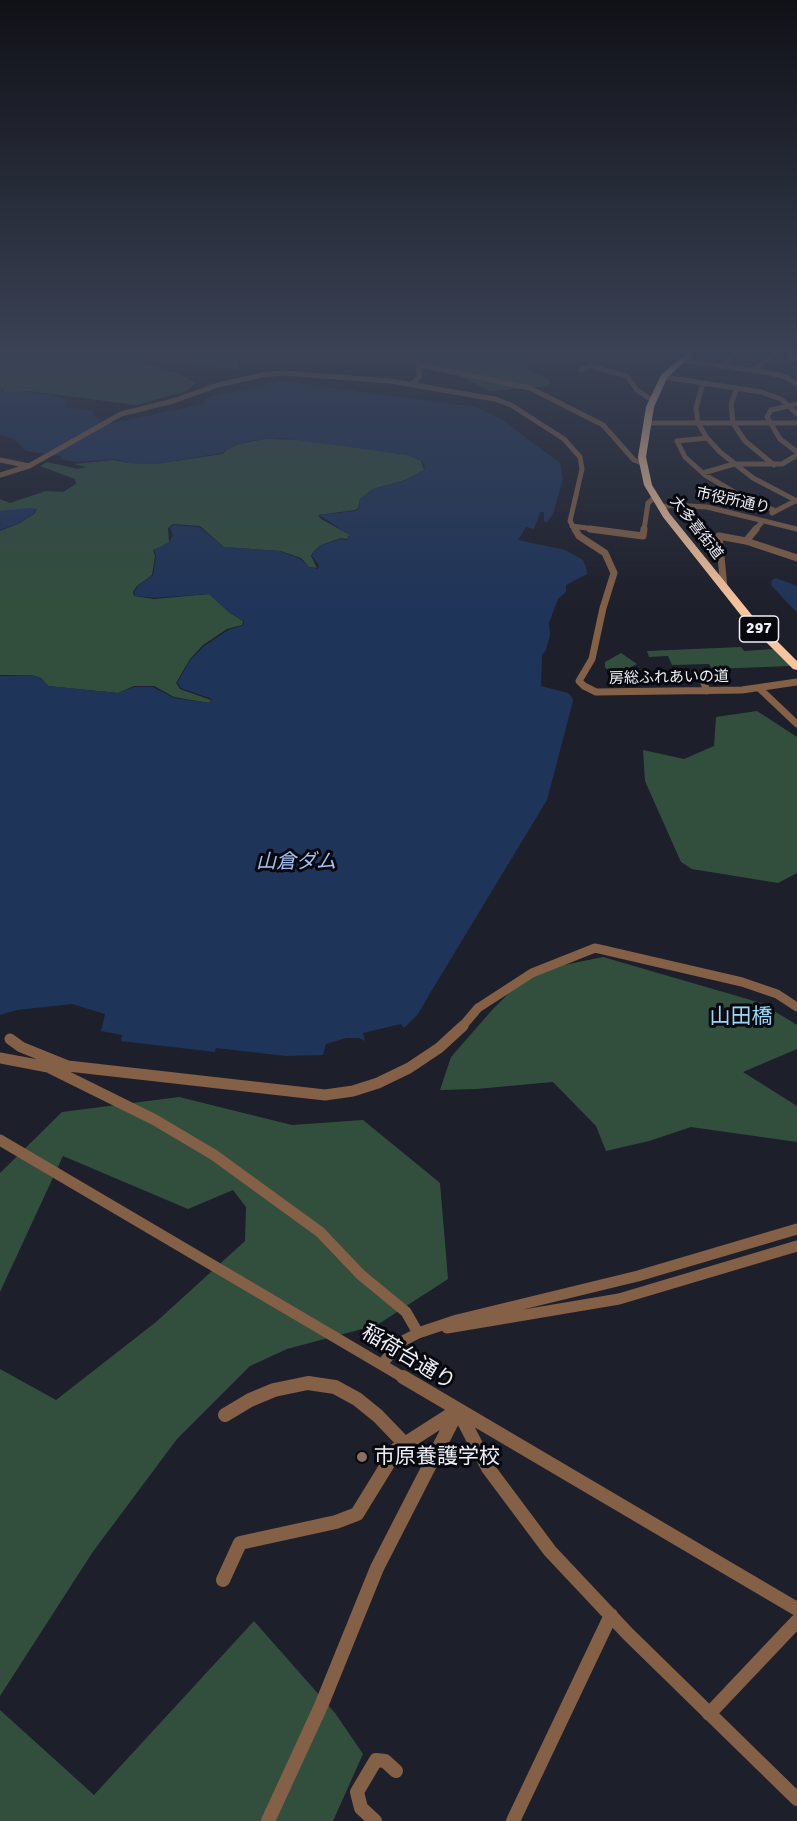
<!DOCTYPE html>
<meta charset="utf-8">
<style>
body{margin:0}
canvas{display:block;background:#1d1f2a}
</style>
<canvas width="797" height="1821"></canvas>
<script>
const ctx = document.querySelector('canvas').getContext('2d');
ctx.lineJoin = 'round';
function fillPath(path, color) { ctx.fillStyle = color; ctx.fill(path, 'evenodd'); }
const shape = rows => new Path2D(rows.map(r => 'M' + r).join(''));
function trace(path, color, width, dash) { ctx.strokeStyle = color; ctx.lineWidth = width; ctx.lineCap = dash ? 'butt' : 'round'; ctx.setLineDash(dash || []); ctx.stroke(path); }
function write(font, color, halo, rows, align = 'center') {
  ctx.font = font + ' Signika,"Noto Sans JP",sans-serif'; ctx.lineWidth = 6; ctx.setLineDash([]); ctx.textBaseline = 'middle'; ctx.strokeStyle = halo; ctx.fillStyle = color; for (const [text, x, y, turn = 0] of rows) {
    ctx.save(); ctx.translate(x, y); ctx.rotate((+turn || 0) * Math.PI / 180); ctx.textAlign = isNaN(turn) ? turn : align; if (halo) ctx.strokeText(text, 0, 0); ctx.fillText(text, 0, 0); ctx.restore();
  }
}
fillPath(shape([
 [0,355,129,355,125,358,177,373,196,383,186,391,136,405,22,390,4,394,4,390,0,388],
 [195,355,241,355,237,369,191,365],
 [422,355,562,355,535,358,526,364,532,372,549,380,549,386,491,391,448,371,424,363],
 [265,439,303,440,408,455,421,461,424,470,405,480,373,489,360,499,358,508,355,510,318,515,321,519,350,535,346,539,341,538,321,545,313,552,311,556,317,568,309,567,301,558,281,551,224,547,200,526,173,524,168,528,169,543,153,550,155,556,152,575,137,586,133,592,134,596,154,599,209,594,230,613,243,621,242,625,227,629,203,645,190,659,176,683,180,689,211,700,209,703,174,697,154,686,134,686,118,693,48,686,41,678,32,675,0,675,0,531,18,524,34,514,37,509,0,511,0,499,10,503,46,491,63,492,76,484,75,479,40,466,47,462,78,469,87,467,73,464,114,460,128,463,156,464,223,454,226,450,239,444],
 [741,647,744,651,773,649,791,666,712,669,709,664,672,665,668,656,649,657,647,651],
 [621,653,637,664,618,673,609,671,605,667,605,662],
 [757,711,797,737,797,873,778,883,692,869,681,862,645,781,643,750,684,759,714,746,716,717],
 [603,957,761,1003,797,1025,797,1049,743,1072,797,1106,797,1142,691,1127,649,1141,606,1151,596,1126,553,1082,476,1089,440,1090,451,1057,493,1009,530,972],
 [179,1097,292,1125,363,1120,440,1183,448,1279,377,1325,287,1349,250,1366,177,1439,92,1553,0,1696,0,1369,56,1400,156,1322,245,1241,246,1207,233,1190,188,1209,63,1156,0,1292,0,1173,62,1112],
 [254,1621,335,1713,363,1754,333,1821,0,1821,0,1710,94,1795]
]), '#324f3d');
fillPath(shape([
 [280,381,476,407,502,420,560,463,563,479,553,514,547,522,544,522,544,512,540,512,534,529,526,527,518,540,565,550,583,560,586,567,587,574,566,585,566,592,558,599,549,623,550,635,546,650,542,655,541,686,568,693,572,697,573,701,547,800,432,990,418,1014,404,1028,401,1024,363,1033,365,1041,359,1038,346,1038,326,1044,323,1055,286,1056,216,1048,215,1052,121,1041,122,1035,101,1031,105,1014,72,1004,17,1010,0,1015,0,676,32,675,40,678,48,686,118,693,134,687,153,687,174,698,209,703,212,699,181,688,177,683,191,659,204,646,228,630,243,625,244,621,230,613,209,594,154,598,135,596,134,592,138,586,153,575,156,556,154,550,169,542,173,535,170,528,173,525,199,527,224,547,280,551,300,559,309,567,318,569,319,565,312,556,313,552,322,545,341,539,346,540,350,535,319,515,356,511,359,508,360,499,374,489,406,480,424,470,425,466,422,461,408,455,282,438,253,440,239,444,225,450,222,453,156,464,128,463,115,459,76,462,61,459,61,456,26,451,15,440,0,434,0,388,3,394,22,391,52,395,67,400,66,408,90,410,94,412,92,415,109,424,203,404,208,397],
 [31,508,36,509,33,514,17,524,0,530,0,511],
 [776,578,797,586,797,613,771,585,772,580]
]), '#1f3459');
trace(shape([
 [682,360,770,373,786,377,797,384],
 [420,365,530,388,603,425,634,460,642,463],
 [721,366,734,355],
 [581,370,590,366,627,376,637,390,652,400],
 [754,370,773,355],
 [664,377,761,392,781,399,797,414],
 [703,383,696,408,698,423,707,438,720,452,753,478,797,501],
 [412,384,419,377,418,355],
 [737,388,731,404,733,423,745,441,774,465],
 [797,404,771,410,767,417,780,439,797,452],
 [647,423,797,423],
 [707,438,677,441,685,457,705,475,746,499,776,511],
 [0,460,29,466],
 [703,473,734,464,782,464,797,455],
 [0,475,29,466,121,414,173,401,218,385,262,375,284,373,390,381,495,399,511,405,564,439,580,457,582,469,570,521,575,530],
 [660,507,674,505,707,507,797,529],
 [772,513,797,500],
 [572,526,601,530],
 [644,530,648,503,654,498],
 [755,530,761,523]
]), '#836046', 5);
trace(shape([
 [575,529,579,536,605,553,614,573,603,608,592,659,579,681,584,686,596,692,742,690,797,682],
 [590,529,643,536,644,529],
 [746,541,756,529],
 [724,588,719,536,746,541,797,558],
 [702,678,707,691],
 [760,689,797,724]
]), '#836046', 7);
trace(shape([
 [461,1028,478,1008,532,973,595,948,742,982,777,994,797,1007]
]), '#836046', 9);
trace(shape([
 [10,1039,21,1047,68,1066,325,1095,353,1091,378,1083,409,1068,439,1048,463,1026],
 [0,1058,48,1067,155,1120,214,1155,320,1232,361,1275,406,1312,418,1333],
 [0,1140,406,1379],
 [447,1328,619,1299,797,1246],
 [382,1364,401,1342,418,1333,457,1320,638,1276,797,1229]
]), '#836046', 11);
trace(shape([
 [403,1377,797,1609],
 [458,1410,488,1468,550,1551,628,1634,797,1799],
 [225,1415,250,1400,274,1390,308,1383,335,1387,357,1399,378,1416,404,1443],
 [223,1580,240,1543,336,1522,357,1514,397,1449,458,1410],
 [709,1714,797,1621],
 [268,1821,321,1706,377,1568,458,1410],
 [375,1821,361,1808,357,1792,376,1760,385,1761,396,1771],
 [513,1821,611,1615]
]), '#836046', 14);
fillPath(shape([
 [786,355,794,355,797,357,797,362,786,355]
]), '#e8a068');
fillPath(shape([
 [684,355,692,355,667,378,654,407,646,457,652,485,670,514,755,619,797,661,797,670,793,669,747,623,663,517,644,485,638,457,646,407,661,375,684,355]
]), '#f8c49d');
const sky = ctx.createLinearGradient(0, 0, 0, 610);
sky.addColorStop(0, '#101117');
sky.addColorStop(0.58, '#3a4255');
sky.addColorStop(1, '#3a425500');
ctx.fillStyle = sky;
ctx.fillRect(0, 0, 797, 610);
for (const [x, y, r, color] of [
 [362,1457,6,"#8d6e63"]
]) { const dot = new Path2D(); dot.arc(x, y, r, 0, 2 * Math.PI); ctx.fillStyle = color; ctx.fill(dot); trace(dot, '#08090e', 2); }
write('15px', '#eeeff7', '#08090e', [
 ["市役所通り",733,501,12],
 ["大多喜街道",696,528,52],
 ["房総ふれあいの道",669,678,-1]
]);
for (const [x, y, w] of [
 [759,629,39]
]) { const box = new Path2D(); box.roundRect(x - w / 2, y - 13, w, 26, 4.5); ctx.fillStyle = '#08090e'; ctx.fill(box); trace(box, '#eeeff7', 1.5); }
write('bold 16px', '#eeeff7', null, [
 ["297",759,629]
]);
write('italic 20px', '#a3c0f5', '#08090e', [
 ["山倉ダム",296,863]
]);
write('21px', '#99d7fa', '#08090e', [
 ["山田橋",741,1017]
]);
write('21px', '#eeeff7', '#08090e', [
 ["稲荷台通り",408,1358,31]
]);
write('21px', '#eeeff7', '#08090e', [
 ["市原養護学校",374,1457]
], 'left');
</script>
